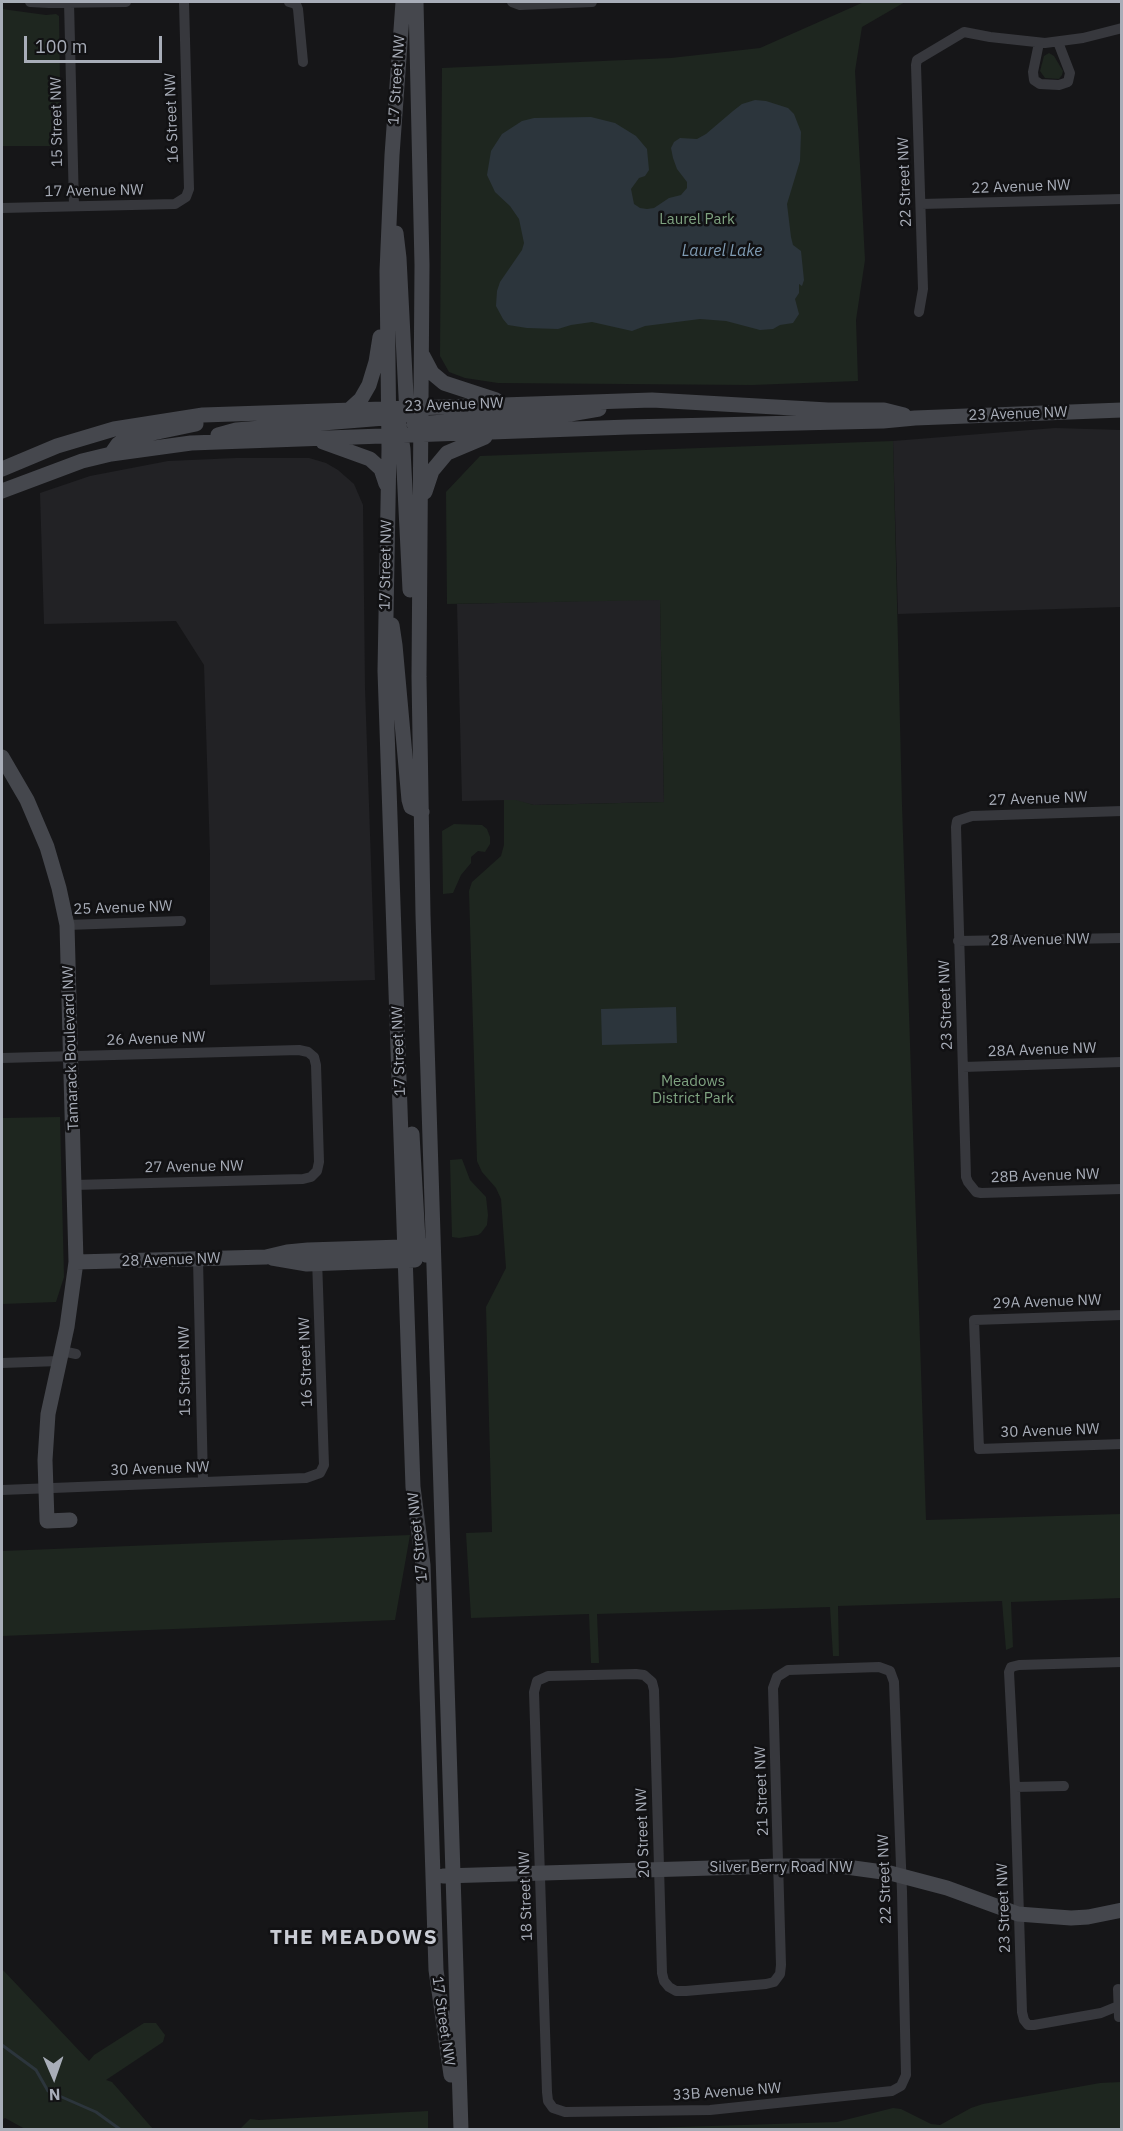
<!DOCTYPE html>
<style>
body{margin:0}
#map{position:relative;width:1123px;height:2131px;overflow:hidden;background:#161618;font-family:"IBM Plex Sans",sans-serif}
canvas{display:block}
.frame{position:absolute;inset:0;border:3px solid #a8adb8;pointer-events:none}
.north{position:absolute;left:24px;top:2047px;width:60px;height:60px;-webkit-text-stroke:4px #111113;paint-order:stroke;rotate:178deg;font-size:16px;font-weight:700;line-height:24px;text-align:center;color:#a8adb8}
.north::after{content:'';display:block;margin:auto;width:21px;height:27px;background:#a8adb8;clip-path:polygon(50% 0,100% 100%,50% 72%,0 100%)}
.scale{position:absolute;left:24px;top:36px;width:138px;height:27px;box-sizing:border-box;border:3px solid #a8adb8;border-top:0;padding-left:8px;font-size:18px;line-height:21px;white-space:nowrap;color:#a8adb8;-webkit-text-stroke:4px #111113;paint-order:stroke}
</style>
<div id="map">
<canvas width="1123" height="2131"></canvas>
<div class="frame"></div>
<div class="north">N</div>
<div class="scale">100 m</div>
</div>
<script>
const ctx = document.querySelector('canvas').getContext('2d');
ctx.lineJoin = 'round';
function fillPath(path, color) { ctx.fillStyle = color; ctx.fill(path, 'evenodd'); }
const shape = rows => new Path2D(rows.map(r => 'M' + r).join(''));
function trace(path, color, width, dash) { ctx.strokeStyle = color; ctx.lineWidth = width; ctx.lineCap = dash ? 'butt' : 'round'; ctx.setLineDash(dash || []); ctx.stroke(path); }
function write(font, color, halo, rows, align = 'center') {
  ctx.font = font + ' "IBM Plex Sans",sans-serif'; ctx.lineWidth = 5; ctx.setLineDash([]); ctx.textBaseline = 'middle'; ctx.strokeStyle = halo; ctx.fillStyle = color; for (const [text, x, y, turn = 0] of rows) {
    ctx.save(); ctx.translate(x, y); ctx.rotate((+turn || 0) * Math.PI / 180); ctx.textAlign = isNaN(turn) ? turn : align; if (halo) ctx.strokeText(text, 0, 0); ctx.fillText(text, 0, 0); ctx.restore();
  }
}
fillPath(shape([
 [1055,428,1121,430,1121,607,898,614,893,441],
 [236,458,309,458,326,463,338,470,354,484,363,505,365,688,375,980,210,985,210,855,204,665,176,621,44,624,40,493,90,476,168,461],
 [660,599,664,802,534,805,510,800,462,801,457,604]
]), '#222225');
fillPath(shape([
 [864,2,905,2,862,27,855,71,865,260,856,320,858,381,752,385,498,383,465,378,449,372,440,356,442,68,671,58,760,48],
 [2,9,46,15,56,14,59,16,61,146,2,146],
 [1049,53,1054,56,1063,71,1062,75,1059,79,1045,78,1040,71,1044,56],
 [893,441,902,805,926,1520,1121,1514,1121,1598,1011,1602,1013,1647,1006,1650,1002,1601,838,1606,839,1656,833,1656,830,1607,597,1614,599,1663,591,1663,589,1614,471,1618,466,1533,492,1532,486,1307,506,1268,501,1199,496,1188,482,1172,477,1161,469,891,472,882,501,856,504,845,504,800,516,800,534,805,664,802,660,600,447,604,446,492,480,456],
 [454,824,482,825,487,829,490,837,490,844,485,852,478,851,471,857,471,863,461,875,453,893,443,894,442,831],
 [60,1117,64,1277,56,1302,2,1304,2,1118],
 [462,1159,470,1180,486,1197,488,1215,487,1225,481,1233,478,1235,459,1238,452,1237,450,1160],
 [410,1535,395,1620,2,1636,2,1551],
 [2,1969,89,2061,94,2055,144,2023,156,2023,165,2035,163,2042,106,2080,112,2082,153,2129,25,2129,5,2118,2,2120],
 [1121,2082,1121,2129,617,2129,837,2122,893,2108,901,2109,931,2124,940,2125,971,2108,983,2104,1100,2083],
 [428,2111,428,2129,240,2129,250,2119,259,2120]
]), '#1e261f');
fillPath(shape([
 [755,100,766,101,788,108,794,114,801,132,800,161,787,204,791,237,793,245,801,251,804,280,802,286,799,284,799,293,795,299,799,314,793,323,780,325,773,329,760,330,726,321,700,319,645,326,632,331,592,322,571,325,558,329,527,328,508,325,503,319,496,306,497,291,500,282,522,250,524,243,519,219,510,206,495,192,487,175,491,151,502,134,522,121,534,118,591,117,615,123,636,136,647,149,649,170,645,176,639,178,631,189,634,204,640,208,647,209,654,208,669,198,681,195,687,188,687,182,677,169,673,158,671,148,674,142,680,138,697,139,706,134,733,111,742,104],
 [676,1007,677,1043,602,1045,601,1009]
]), '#2c353c');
trace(shape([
 [2,2045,36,2070,48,2091,96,2112,121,2130],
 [1076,2130,1118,2130]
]), '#2c353c', 3);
trace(shape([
 [30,2,49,3,126,2],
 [69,2,74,206],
 [289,2,296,4,298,9,303,62],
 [512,2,520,5,592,2],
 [1039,43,1033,72,1034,80,1040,84,1059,85,1068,82,1070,73,1058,42],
 [921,204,1122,199],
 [2,208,175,204,186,197,189,189,184,2],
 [919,312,923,289,916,65,917,60,964,32,990,37,1045,43,1083,38,1122,28],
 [1122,811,972,816,957,821,956,827,966,1177,968,1182,976,1192,981,1193,1122,1189],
 [67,925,181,921],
 [958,941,1122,938],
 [2,1058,299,1050,308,1052,314,1057,316,1065,319,1162,317,1171,311,1177,303,1179,74,1185],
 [963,1067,1122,1062],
 [198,1259,203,1482],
 [1122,1315,974,1320,979,1449,1122,1444],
 [62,1351,76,1354],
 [2,1363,59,1361],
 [2,1490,306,1478,320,1473,324,1465,317,1259],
 [879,1667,890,1671,894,1682,902,1892,906,2075,901,2086,892,2091,710,2110,565,2112,553,2108,548,2101,547,2092,534,1692,537,1681,548,1676,636,1674,644,1675,652,1682,654,1690,662,1973,664,1981,669,1987,676,1991,686,1991,766,1984,774,1982,780,1974,781,1965,773,1688,777,1677,788,1670,879,1667],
 [1015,1787,1064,1786],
 [1118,1989,1119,2017],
 [1118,2006,1101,2013,1034,2025,1028,2025,1024,2020,1022,2012,1015,1787,1009,1672,1011,1667,1019,1665,1122,1662]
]), '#37383d', 10);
trace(shape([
 [403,2,392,155,387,271,389,449,385,671,413,1487,423,1565,436,1970,451,2075],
 [416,2,422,265,419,677,423,915,461,2130],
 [396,233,399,258,407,415],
 [423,356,432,373,444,383,496,400],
 [350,409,361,399,369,385,376,362,380,337],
 [414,424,570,414,599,409],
 [399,425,403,449,410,590],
 [218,435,236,430,397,417],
 [323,442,370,459,381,469,386,484],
 [111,454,118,444,129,438,196,424],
 [2,469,57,446,114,429,203,415,652,400,828,410,884,410,904,415],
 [2,491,82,461,111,454,191,443,628,427,883,421,915,418,1122,410],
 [425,492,432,471,447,453,485,437],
 [392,625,395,645,409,800,411,807,422,812],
 [2,757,27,800,47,847,59,888,67,925,76,1262,67,1327,48,1414,45,1460,47,1521,70,1520],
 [412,1134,418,1240,426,1255],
 [272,1258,307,1264,415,1260],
 [76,1262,266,1257,287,1252,308,1250,433,1246],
 [443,1876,779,1866,839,1866,890,1873,947,1888,1018,1914,1071,1918,1088,1917,1122,1910]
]), '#45474d', 15);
write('15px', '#a8adb8', '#111113', [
 ["17 Street NW",397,80,-86],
 ["16 Street NW",172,118,-92],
 ["15 Street NW",57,122,-91],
 ["22 Street NW",905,182,-92],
 ["22 Avenue NW",1021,187,-2],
 ["17 Avenue NW",94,191,-1],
 ["23 Avenue NW",454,405,-2],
 ["23 Avenue NW",1018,414,-2],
 ["17 Street NW",386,565,-89],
 ["27 Avenue NW",1038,799,-2],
 ["25 Avenue NW",123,908,-2],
 ["28 Avenue NW",1040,940,-1],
 ["23 Street NW",946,1005,-92],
 ["26 Avenue NW",156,1039,-2],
 ["Tamarack Boulevard NW",71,1048,-92],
 ["28A Avenue NW",1042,1050,-2],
 ["17 Street NW",399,1051,-92],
 ["27 Avenue NW",194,1167,-1],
 ["28B Avenue NW",1045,1176,-2],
 ["28 Avenue NW",171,1260,-2],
 ["29A Avenue NW",1047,1302,-2],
 ["16 Street NW",306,1362,-92],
 ["15 Street NW",185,1371,-91],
 ["30 Avenue NW",1050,1431,-2],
 ["30 Avenue NW",160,1469,-2],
 ["17 Street NW",418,1537,-96],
 ["21 Street NW",762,1791,-92],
 ["20 Street NW",643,1833,-92],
 ["Silver Berry Road NW",781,1868],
 ["22 Street NW",885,1879,-92],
 ["18 Street NW",526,1896,-92],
 ["23 Street NW",1004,1908,-92],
 ["17 Street NW",443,2021,82],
 ["33B Avenue NW",727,2092,-4]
]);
write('15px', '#7fa381', '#111113', [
 ["Laurel Park",697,220],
 ["Meadows",693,1082],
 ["District Park",693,1099]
]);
write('italic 16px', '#7f9bb3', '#111113', [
 ["Laurel Lake",722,251]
]);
ctx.letterSpacing = '1.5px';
write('bold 21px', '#c9ccd4', '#111113', [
 ["THE MEADOWS",354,1938]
]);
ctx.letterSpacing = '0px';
</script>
